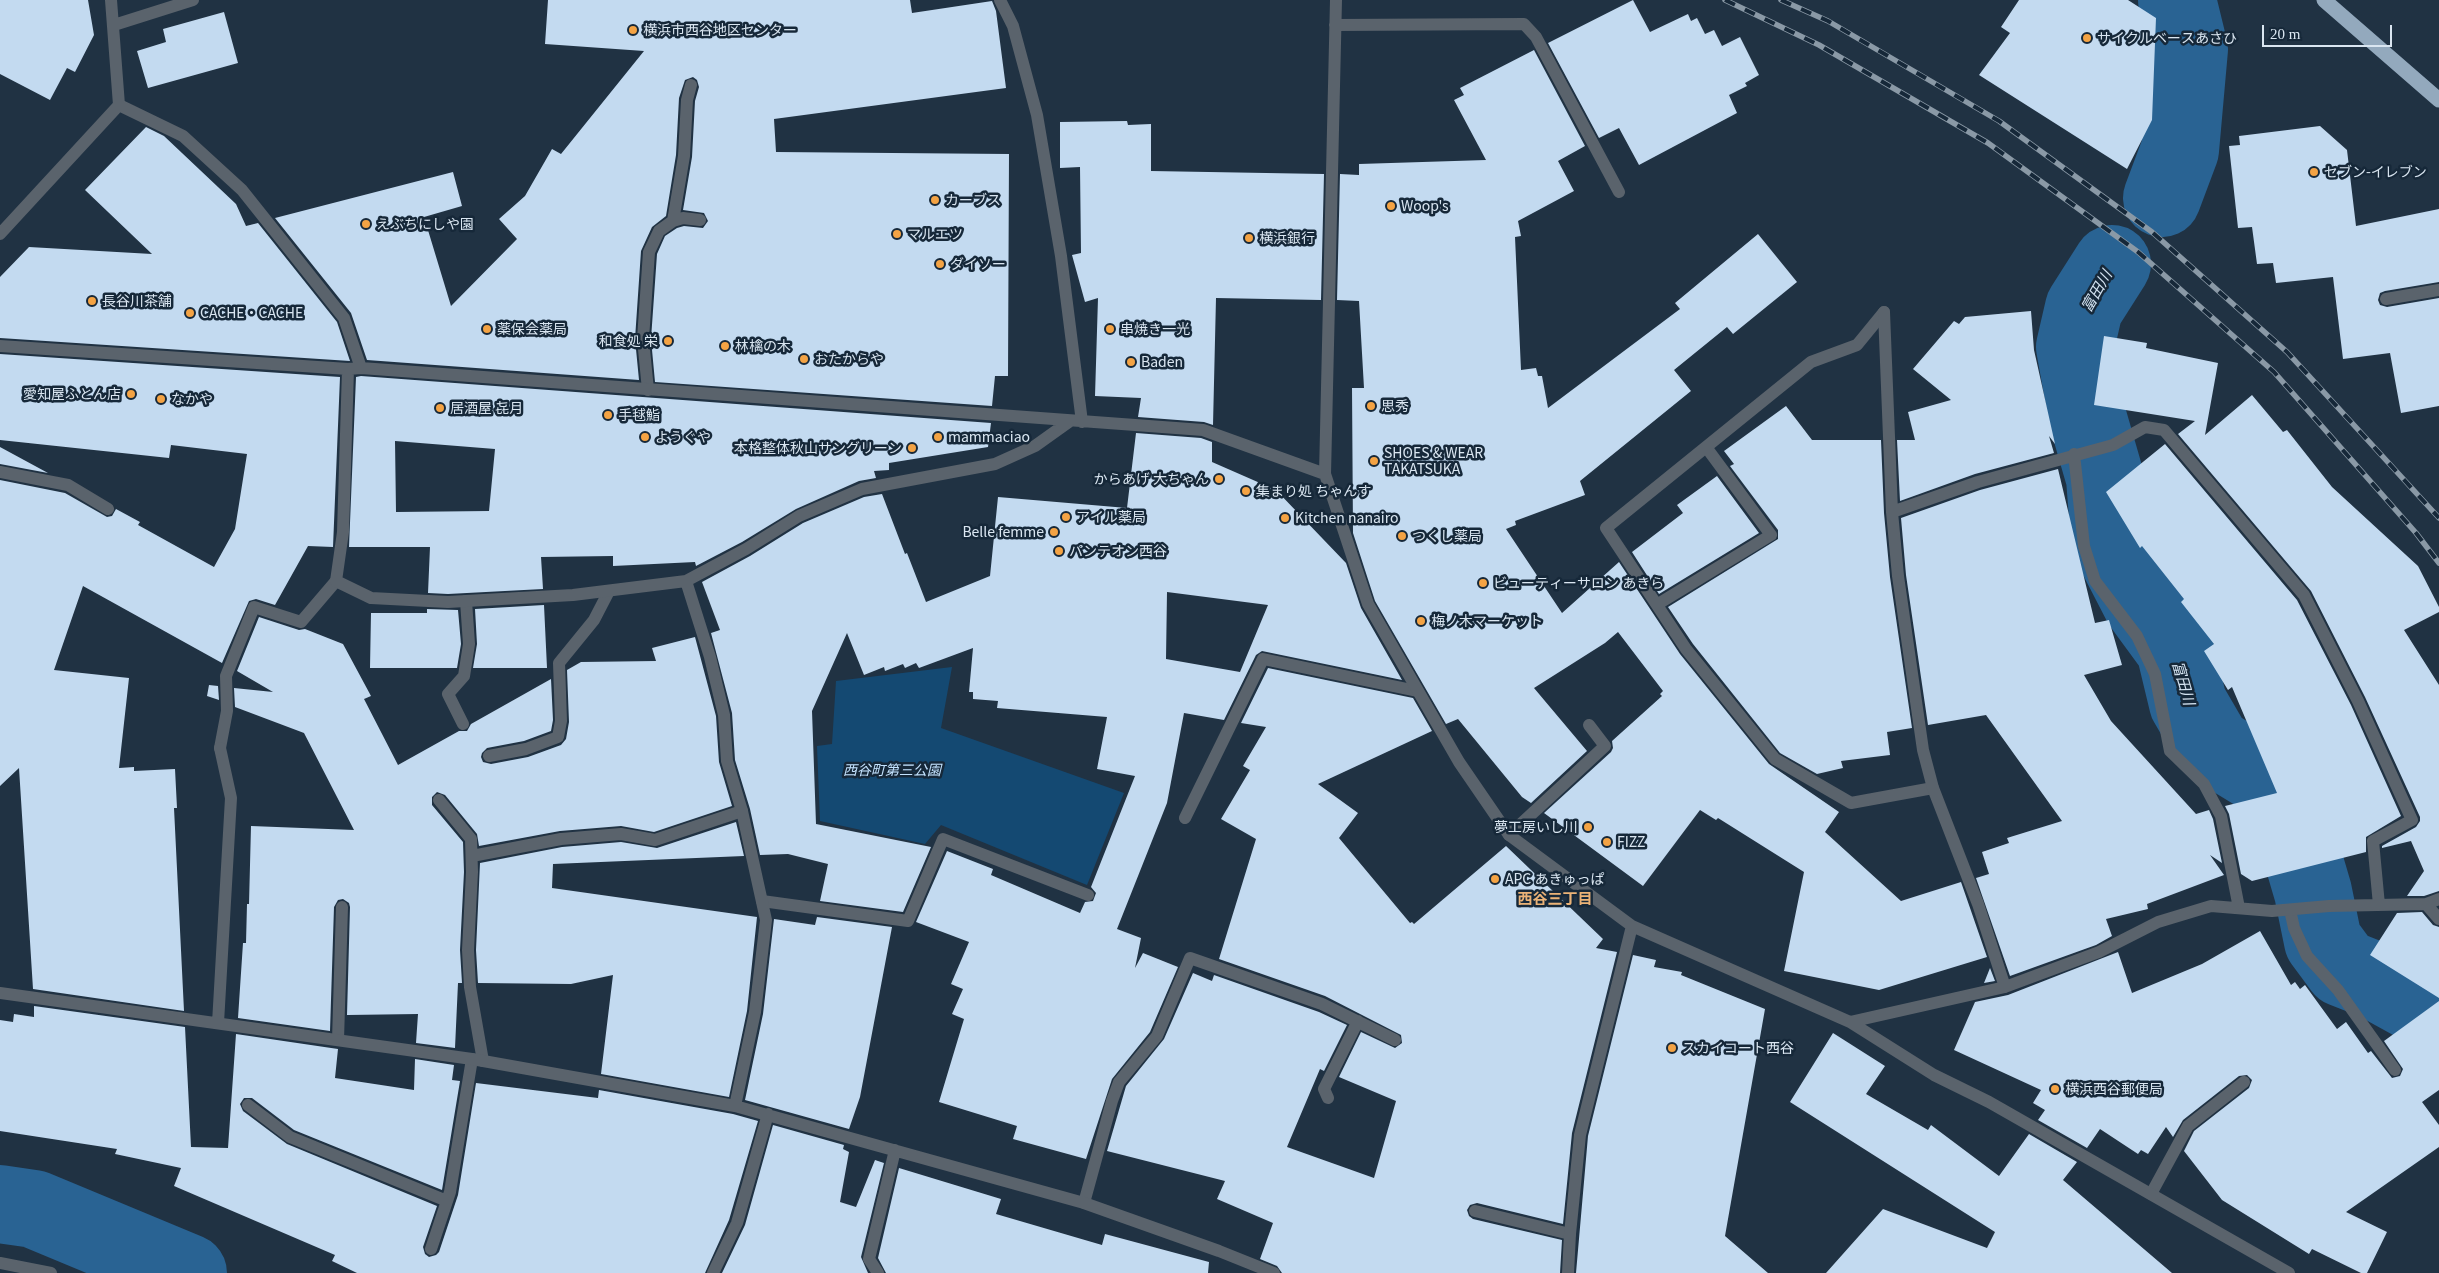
<!DOCTYPE html>
<meta charset="utf-8">
<style>
body{margin:0}
#map{position:relative;width:2439px;height:1273px;overflow:hidden;background:#203243;font-family:Georgia,serif}
canvas{display:block}
.scale{position:absolute;left:2262px;top:25px;width:130px;height:22px;box-sizing:border-box;border:2px solid #dae6f1;border-top:0;padding-left:6px;font-size:15px;line-height:18px;white-space:nowrap;color:#dae6f1;-webkit-text-stroke:4px #162839;paint-order:stroke}
</style>
<div id="map">
<canvas width="2439" height="1273"></canvas>
<div class="scale">20 m</div>
</div>
<script>
const ctx = document.querySelector('canvas').getContext('2d');
ctx.lineJoin = 'round';
function fillPath(path, color) { ctx.fillStyle = color; ctx.fill(path, 'evenodd'); }
const shape = rows => new Path2D(rows.map(r => 'M' + r).join(''));
function trace(path, color, width, dash) { ctx.strokeStyle = color; ctx.lineWidth = width; ctx.lineCap = dash ? 'butt' : 'round'; ctx.setLineDash(dash || []); ctx.stroke(path); }
function write(font, color, halo, rows, align = 'center') {
  ctx.font = font + ' Georgia,"Noto Sans JP",serif'; ctx.lineWidth = 5; ctx.setLineDash([]); ctx.textBaseline = 'middle'; ctx.strokeStyle = halo; ctx.fillStyle = color; for (const [text, x, y, turn = 0] of rows) {
    ctx.save(); ctx.translate(x, y); ctx.rotate((+turn || 0) * Math.PI / 180); ctx.textAlign = isNaN(turn) ? turn : align; if (halo) ctx.strokeText(text, 0, 0); ctx.fillText(text, 0, 0); ctx.restore();
  }
}
fillPath(shape([
 [952,667,941,728,1124,793,1087,885,941,825,925,844,820,821,817,746,832,744,836,681]
]), '#144972');
trace(shape([
 [2162,198,2180,150,2189,49,2177,0],
 [2112,264,2084,308,2075,347,2088,419,2105,478,2110,542,2142,604,2175,649,2188,703,2213,746,2259,774,2286,800,2313,892,2323,941,2343,968,2376,981,2416,1003,2439,1022],
 [0,1204,34,1209,188,1273]
]), '#296393', 78);
fillPath(shape([
 [0,0,88,0,94,35,75,72,67,68,50,100,0,74],
 [548,0,910,0,912,13,992,1,996,11,1006,88,774,119,776,152,1009,154,1008,376,995,376,992,406,655,382,651,339,657,254,665,236,677,228,684,226,703,228,708,221,704,213,683,210,692,157,695,101,699,87,697,80,693,77,685,80,679,98,676,155,666,216,652,227,641,251,635,339,639,380,367,360,351,313,275,218,453,172,462,206,424,217,451,306,517,239,499,219,525,196,552,149,561,154,644,51,545,44],
 [1633,0,1650,32,1688,14,1691,21,1697,18,1705,34,1714,30,1722,46,1740,37,1759,75,1745,83,1747,86,1729,95,1737,113,1639,165,1619,128,1599,138,1548,43],
 [2019,0,2128,0,2156,18,2152,120,2127,169,1979,75,2010,33,2001,27],
 [224,12,238,63,148,88,137,51,166,42,163,29],
 [1534,50,1585,146,1558,161,1574,191,1518,221,1521,236,1515,237,1521,370,1536,368,1538,376,1542,376,1548,408,1680,309,1675,303,1758,234,1797,282,1733,334,1727,327,1674,370,1691,391,1580,481,1585,495,1515,521,1516,525,1506,529,1562,613,1619,562,1680,654,1769,764,1839,812,1825,832,1901,901,1961,882,1987,957,1879,990,1784,971,1804,872,1718,818,1716,820,1700,810,1643,886,1544,813,1611,752,1613,748,1612,741,1662,696,1660,694,1663,691,1618,632,1605,643,1534,688,1587,751,1531,803,1522,797,1458,719,1446,724,1375,601,1353,533,1352,388,1364,388,1359,301,1337,300,1340,174,1359,175,1359,164,1486,160,1454,100,1464,95,1460,88],
 [1127,121,1128,125,1151,124,1151,171,1324,174,1321,300,1216,298,1213,425,1204,422,1138,417,1141,398,1095,396,1098,298,1085,302,1072,255,1081,253,1080,167,1060,168,1060,122],
 [2320,126,2347,150,2356,226,2439,209,2439,282,2385,291,2380,293,2378,300,2380,305,2387,307,2439,298,2439,406,2401,413,2390,353,2343,359,2333,277,2276,283,2273,263,2257,264,2252,227,2238,228,2229,146,2240,145,2239,136],
 [146,127,164,136,236,204,246,226,258,223,337,322,350,361,0,338,0,277,29,247,152,254,85,190],
 [2031,311,2034,350,2055,444,2049,436,2054,453,1975,474,1900,501,1897,440,1915,440,1908,412,1951,400,1913,369,1954,321,1959,324,1965,317],
 [2104,336,2147,343,2146,348,2218,363,2205,435,2252,395,2283,432,2287,430,2332,487,2418,566,2439,607,2439,612,2404,630,2439,685,2439,891,2424,896,2407,896,2424,871,2411,841,2382,848,2382,846,2416,827,2420,821,2420,817,2365,697,2311,591,2178,434,2195,421,2094,405],
 [0,354,340,377,333,547,308,546,275,605,256,599,249,601,222,663,83,586,54,670,129,678,119,768,134,767,134,771,175,769,177,808,174,808,184,1011,33,989,19,768,0,786,0,480,65,493,107,517,112,516,116,509,140,522,138,525,214,567,235,529,247,454,171,445,169,458,0,440],
 [356,377,361,376,991,423,988,447,889,463,889,470,874,471,876,478,859,481,796,509,742,542,696,566,695,562,613,566,613,556,541,557,543,589,448,594,428,593,430,547,349,547],
 [395,441,495,449,489,511,396,512],
 [1786,406,1812,440,1881,440,1884,513,1890,577,1912,728,1887,732,1890,755,1841,761,1843,768,1817,774,1780,753,1693,644,1668,607,1778,539,1778,530,1730,466,1734,464,1724,451],
 [1136,433,1201,438,1212,442,1212,462,1276,490,1346,563,1361,608,1402,680,1262,651,1256,655,1224,720,1184,713,1167,803,1117,929,1141,938,1135,968,1143,953,1178,967,1150,1032,1112,1079,1086,1159,1013,1139,1017,1126,939,1102,964,1019,952,1014,963,989,951,984,969,942,916,922,947,851,993,869,991,875,1080,913,1085,902,1093,901,1096,893,1091,887,1135,776,1097,769,1107,717,997,708,998,701,973,699,973,692,969,692,973,648,919,668,916,663,905,668,903,664,885,671,884,667,864,675,847,633,812,711,816,824,931,847,903,912,820,901,828,864,788,854,760,855,750,809,735,760,732,713,711,633,720,630,702,582,750,556,803,523,864,497,882,494,905,554,907,553,926,602,990,576,998,497,1127,508],
 [1167,592,1268,605,1240,672,1166,659],
 [2165,444,2297,600,2351,705,2401,816,2366,837,2366,852,2252,881,2241,874,2229,814,2225,806,2277,793,2232,687,2228,690,2204,651,2214,644,2181,602,2184,599,2142,546,2140,548,2106,492],
 [0,447,48,473,0,464],
 [2058,469,2095,623,2109,620,2122,665,2084,675,2111,721,2196,814,2209,810,2213,819,2222,863,2210,855,2224,875,2147,904,2148,909,2106,919,2112,936,2096,945,2010,976,1976,878,1989,874,1982,852,2009,843,2007,838,2062,821,1986,715,1928,725,1906,575,1901,518,1980,490],
 [1717,476,1759,533,1659,594,1632,552,1683,513,1677,505],
 [544,605,547,668,473,668,477,644,475,609],
 [427,609,458,610,461,644,457,668,370,668,371,613,427,613],
 [259,617,299,630,305,629,343,644,371,696,364,699,398,765,459,731,467,731,471,724,551,679,553,720,551,731,524,741,487,748,482,753,481,757,483,762,491,764,528,757,561,745,566,739,569,722,567,670,581,662,656,661,652,648,695,637,716,716,719,762,732,806,654,832,621,826,560,831,479,846,477,834,445,795,437,792,432,797,432,805,463,842,464,872,460,950,462,983,458,983,455,1048,416,1043,418,1014,347,1015,350,907,349,903,343,899,338,900,334,907,330,1031,238,1018,243,943,246,943,247,904,249,904,251,826,354,830,304,733,235,707,234,688,273,692,237,671],
 [1268,668,1413,698,1432,731,1318,784,1358,813,1339,838,1410,923,1412,922,1414,924,1506,846,1603,939,1596,948,1617,952,1572,1133,1563,1224,1477,1203,1470,1205,1467,1210,1469,1216,1473,1219,1562,1240,1560,1273,1282,1273,1277,1266,1260,1259,1273,1223,1217,1199,1225,1181,1107,1151,1126,1086,1164,1039,1193,973,1212,981,1214,975,1319,1012,1347,1025,1324,1071,1320,1069,1287,1147,1374,1178,1396,1101,1339,1077,1361,1032,1395,1048,1402,1043,1401,1035,1325,996,1219,959,1256,839,1221,819,1250,770,1243,766,1266,727,1241,723],
 [209,685,218,686,219,700,207,696],
 [736,822,744,856,553,864,552,888,757,917,747,1011,729,1097,601,1074,613,975,571,984,478,983,476,950,480,863,562,847,621,842,657,848],
 [2422,912,2433,925,2439,927,2439,998,2370,955,2397,913],
 [817,917,892,927,860,1097,849,1129,745,1100,763,1014,774,919,815,925],
 [2260,931,2291,985,2295,982,2300,989,2305,985,2337,1029,2346,1022,2368,1053,2371,1051,2392,1078,2400,1076,2403,1069,2384,1041,2439,1001,2439,1090,2422,1102,2439,1125,2439,1147,2346,1212,2387,1232,2367,1273,2361,1273,2312,1249,2309,1254,2222,1200,2184,1151,2194,1131,2249,1088,2252,1080,2247,1075,2239,1076,2183,1120,2173,1137,2166,1127,2148,1154,2141,1150,2138,1154,2100,1129,2087,1148,2038,1120,2045,1110,2033,1103,2041,1090,1954,1050,1975,1002,2008,995,2118,952,2132,993,2202,964],
 [1633,955,1656,960,1654,967,1682,972,1681,975,1765,1009,1725,1236,1768,1273,1576,1273,1588,1136],
 [1990,968,1995,981,1984,983],
 [34,1006,185,1027,191,1147,228,1148,236,1034,338,1049,335,1078,414,1090,415,1059,454,1065,452,1080,460,1081,442,1190,294,1130,252,1098,244,1098,240,1104,243,1111,287,1144,437,1206,423,1247,425,1254,429,1257,436,1255,439,1252,458,1195,476,1083,598,1098,599,1090,733,1114,758,1121,729,1220,705,1273,357,1273,332,1261,335,1255,174,1186,181,1168,115,1154,117,1149,0,1131,0,1020,13,1022,14,1014,34,1017],
 [1833,1033,1885,1066,1866,1094,1928,1130,1931,1125,1999,1176,2029,1134,2077,1162,2063,1180,2172,1273,1826,1273,1883,1209,1987,1248,1995,1232,1790,1102],
 [773,1125,844,1145,843,1149,849,1152,840,1202,856,1207,875,1160,884,1163,861,1257,868,1273,722,1273,745,1225],
 [899,1168,1001,1199,996,1214,1102,1245,1105,1234,1209,1262,1208,1273,886,1273,878,1258]
]), '#c3daf0');
trace(shape([
 [673,221,684,156,687,100,691,85],
 [1884,312,1857,345,1811,362,1606,528,1686,649,1775,759,1851,803,1933,788],
 [648,390,643,339,649,252,659,231,673,221,683,218,700,220],
 [0,472,68,485,108,509],
 [1658,604,1771,535,1706,447],
 [463,724,448,694,464,676,469,644,466,601],
 [220,748,227,711,226,676,254,607,301,622,336,581],
 [489,756,526,749,558,737,561,721,559,663,594,620,609,591],
 [439,800,471,839,472,872,468,950,470,987,483,1061],
 [1185,818,1263,659,1417,691],
 [1509,835,1605,746,1589,725],
 [472,856,561,839,621,834,655,840,742,811],
 [762,901,908,921,943,839,1088,895],
 [2290,910,2294,928,2307,956,2338,990,2395,1070],
 [338,1040,342,907],
 [1328,1098,1324,1089,1358,1021],
 [248,1105,290,1137,447,1201],
 [2151,1194,2188,1126,2244,1082],
 [1084,1203,1112,1101,1119,1082,1157,1036,1190,958,1322,1004,1395,1040],
 [1475,1211,1570,1234],
 [431,1249,450,1192,472,1059]
]), '#5a636c', 12);
trace(shape([
 [1000,0,1013,26,1037,115,1061,256,1082,422],
 [114,25,193,0],
 [1335,25,1524,24,1536,37,1619,192],
 [119,105,183,136,242,190,344,318,361,368],
 [0,234,119,105,111,0],
 [2386,299,2439,290],
 [1884,312,1892,512,1898,576,1923,750,1933,788,1978,904,2005,987],
 [0,346,348,369,361,368,1203,430,1325,474,1368,604,1459,762,1509,835,1632,926,1850,1022,1934,1075,1989,1102,2289,1273],
 [348,369,343,532,336,581,371,598,448,602,573,595,686,581,746,549,799,516,862,489,995,464,1035,446,1070,421],
 [2074,454,2084,546,2095,581,2137,636,2155,674,2170,751,2204,784,2221,816,2239,908],
 [1325,474,1336,0],
 [1892,512,1978,482,2113,445,2145,427,2164,430,2304,595,2358,701,2412,820,2373,841,2379,905],
 [686,581,710,657,724,715,727,761,742,811,766,920,755,1012,735,1106],
 [2426,904,2439,919],
 [0,993,472,1059,735,1106,1084,1203,1219,1251,1274,1273],
 [1850,1022,2005,987,2099,952,2158,922,2211,906,2272,911,2329,906,2426,904,2439,899],
 [218,1023,231,798,220,748],
 [0,1263,51,1273],
 [713,1273,737,1223,768,1114],
 [878,1273,869,1259,895,1150],
 [1568,1273,1570,1234,1580,1135,1632,926]
]), '#5a636c', 12);
trace(shape([
 [2324,0,2439,100]
]), '#93a9bd', 15);
const rail = shape([
 [1725,0,1819,45,1988,143,2138,252,2274,372,2416,533,2439,563],
 [1781,0,1828,21,1999,121,2152,232,2287,352,2439,518]
]);
trace(rail, '#8a99a6', 5.5);
trace(rail, '#162839', 4, [11]);
for (const [x, y, r, color] of [
 [633,30,5,"#f4a344"],
 [2087,38,5,"#f4a344"],
 [2314,172,5,"#f4a344"],
 [935,200,5,"#f4a344"],
 [1391,206,5,"#f4a344"],
 [366,224,5,"#f4a344"],
 [897,234,5,"#f4a344"],
 [1249,238,5,"#f4a344"],
 [940,264,5,"#f4a344"],
 [92,301,5,"#f4a344"],
 [190,313,5,"#f4a344"],
 [487,329,5,"#f4a344"],
 [1110,329,5,"#f4a344"],
 [668,341,5,"#f4a344"],
 [725,346,5,"#f4a344"],
 [804,359,5,"#f4a344"],
 [1131,362,5,"#f4a344"],
 [131,394,5,"#f4a344"],
 [161,399,5,"#f4a344"],
 [1371,406,5,"#f4a344"],
 [440,408,5,"#f4a344"],
 [608,415,5,"#f4a344"],
 [645,437,5,"#f4a344"],
 [938,437,5,"#f4a344"],
 [912,448,5,"#f4a344"],
 [1374,461,5,"#f4a344"],
 [1219,479,5,"#f4a344"],
 [1246,491,5,"#f4a344"],
 [1066,517,5,"#f4a344"],
 [1285,518,5,"#f4a344"],
 [1054,532,5,"#f4a344"],
 [1402,536,5,"#f4a344"],
 [1059,551,5,"#f4a344"],
 [1483,583,5,"#f4a344"],
 [1421,621,5,"#f4a344"],
 [1588,827,5,"#f4a344"],
 [1607,842,5,"#f4a344"],
 [1495,879,5,"#f4a344"],
 [1672,1048,5,"#f4a344"],
 [2055,1089,5,"#f4a344"]
]) { const dot = new Path2D(); dot.arc(x, y, r, 0, 2 * Math.PI); ctx.fillStyle = color; ctx.fill(dot); trace(dot, '#162839', 2); }
write('14px', '#dae6f1', '#162839', [
 ["横浜市西谷地区センター",643,30],
 ["サイクルベースあさひ",2097,38],
 ["セブン-イレブン",2324,172],
 ["カーブス",945,200],
 ["Woop's",1401,206],
 ["えぶちにしや園",376,224],
 ["マルエツ",907,234],
 ["横浜銀行",1259,238],
 ["ダイソー",950,264],
 ["長谷川茶舗",102,301],
 ["CACHE・CACHE",200,313],
 ["薬保会薬局",497,329],
 ["串焼き一光",1120,329],
 ["和食処 栄",658,341,"right"],
 ["林檎の木",735,346],
 ["おたからや",814,359],
 ["Baden",1141,362],
 ["愛知屋ふとん店",121,394,"right"],
 ["なかや",171,399],
 ["思秀",1381,406],
 ["居酒屋 㐂月",450,408],
 ["手毬鮨",618,415],
 ["ようぐや",655,437],
 ["mammaciao",948,437],
 ["本格整体秋山サングリーン",902,448,"right"],
 ["SHOES & WEAR",1384,453],
 ["TAKATSUKA",1384,469],
 ["からあげ 大ちゃん",1209,479,"right"],
 ["集まり処 ちゃんす",1256,491],
 ["アイル薬局",1076,517],
 ["Kitchen nanairo",1295,518],
 ["Belle femme",1044,532,"right"],
 ["つくし薬局",1412,536],
 ["パンテオン西谷",1069,551],
 ["ビューティーサロン あきら",1493,583],
 ["梅ノ木マーケット",1431,621],
 ["夢工房いし川",1578,827,"right"],
 ["FIZZ",1617,842],
 ["APC あきゅっぱ",1505,879],
 ["スカイコート西谷",1682,1048],
 ["横浜西谷郵便局",2065,1089]
], 'left');
write('italic 14px', '#c3e2fe', '#162839', [
 ["西谷町第三公園",892,770]
]);
write('italic 15px', '#d4e3f1', '#162839', [
 ["富田川",2096,291,-60],
 ["富田川",2184,683,74]
]);
write('bold 15px', '#eab277', '#162839', [
 ["西谷三丁目",1555,898]
]);
</script>
